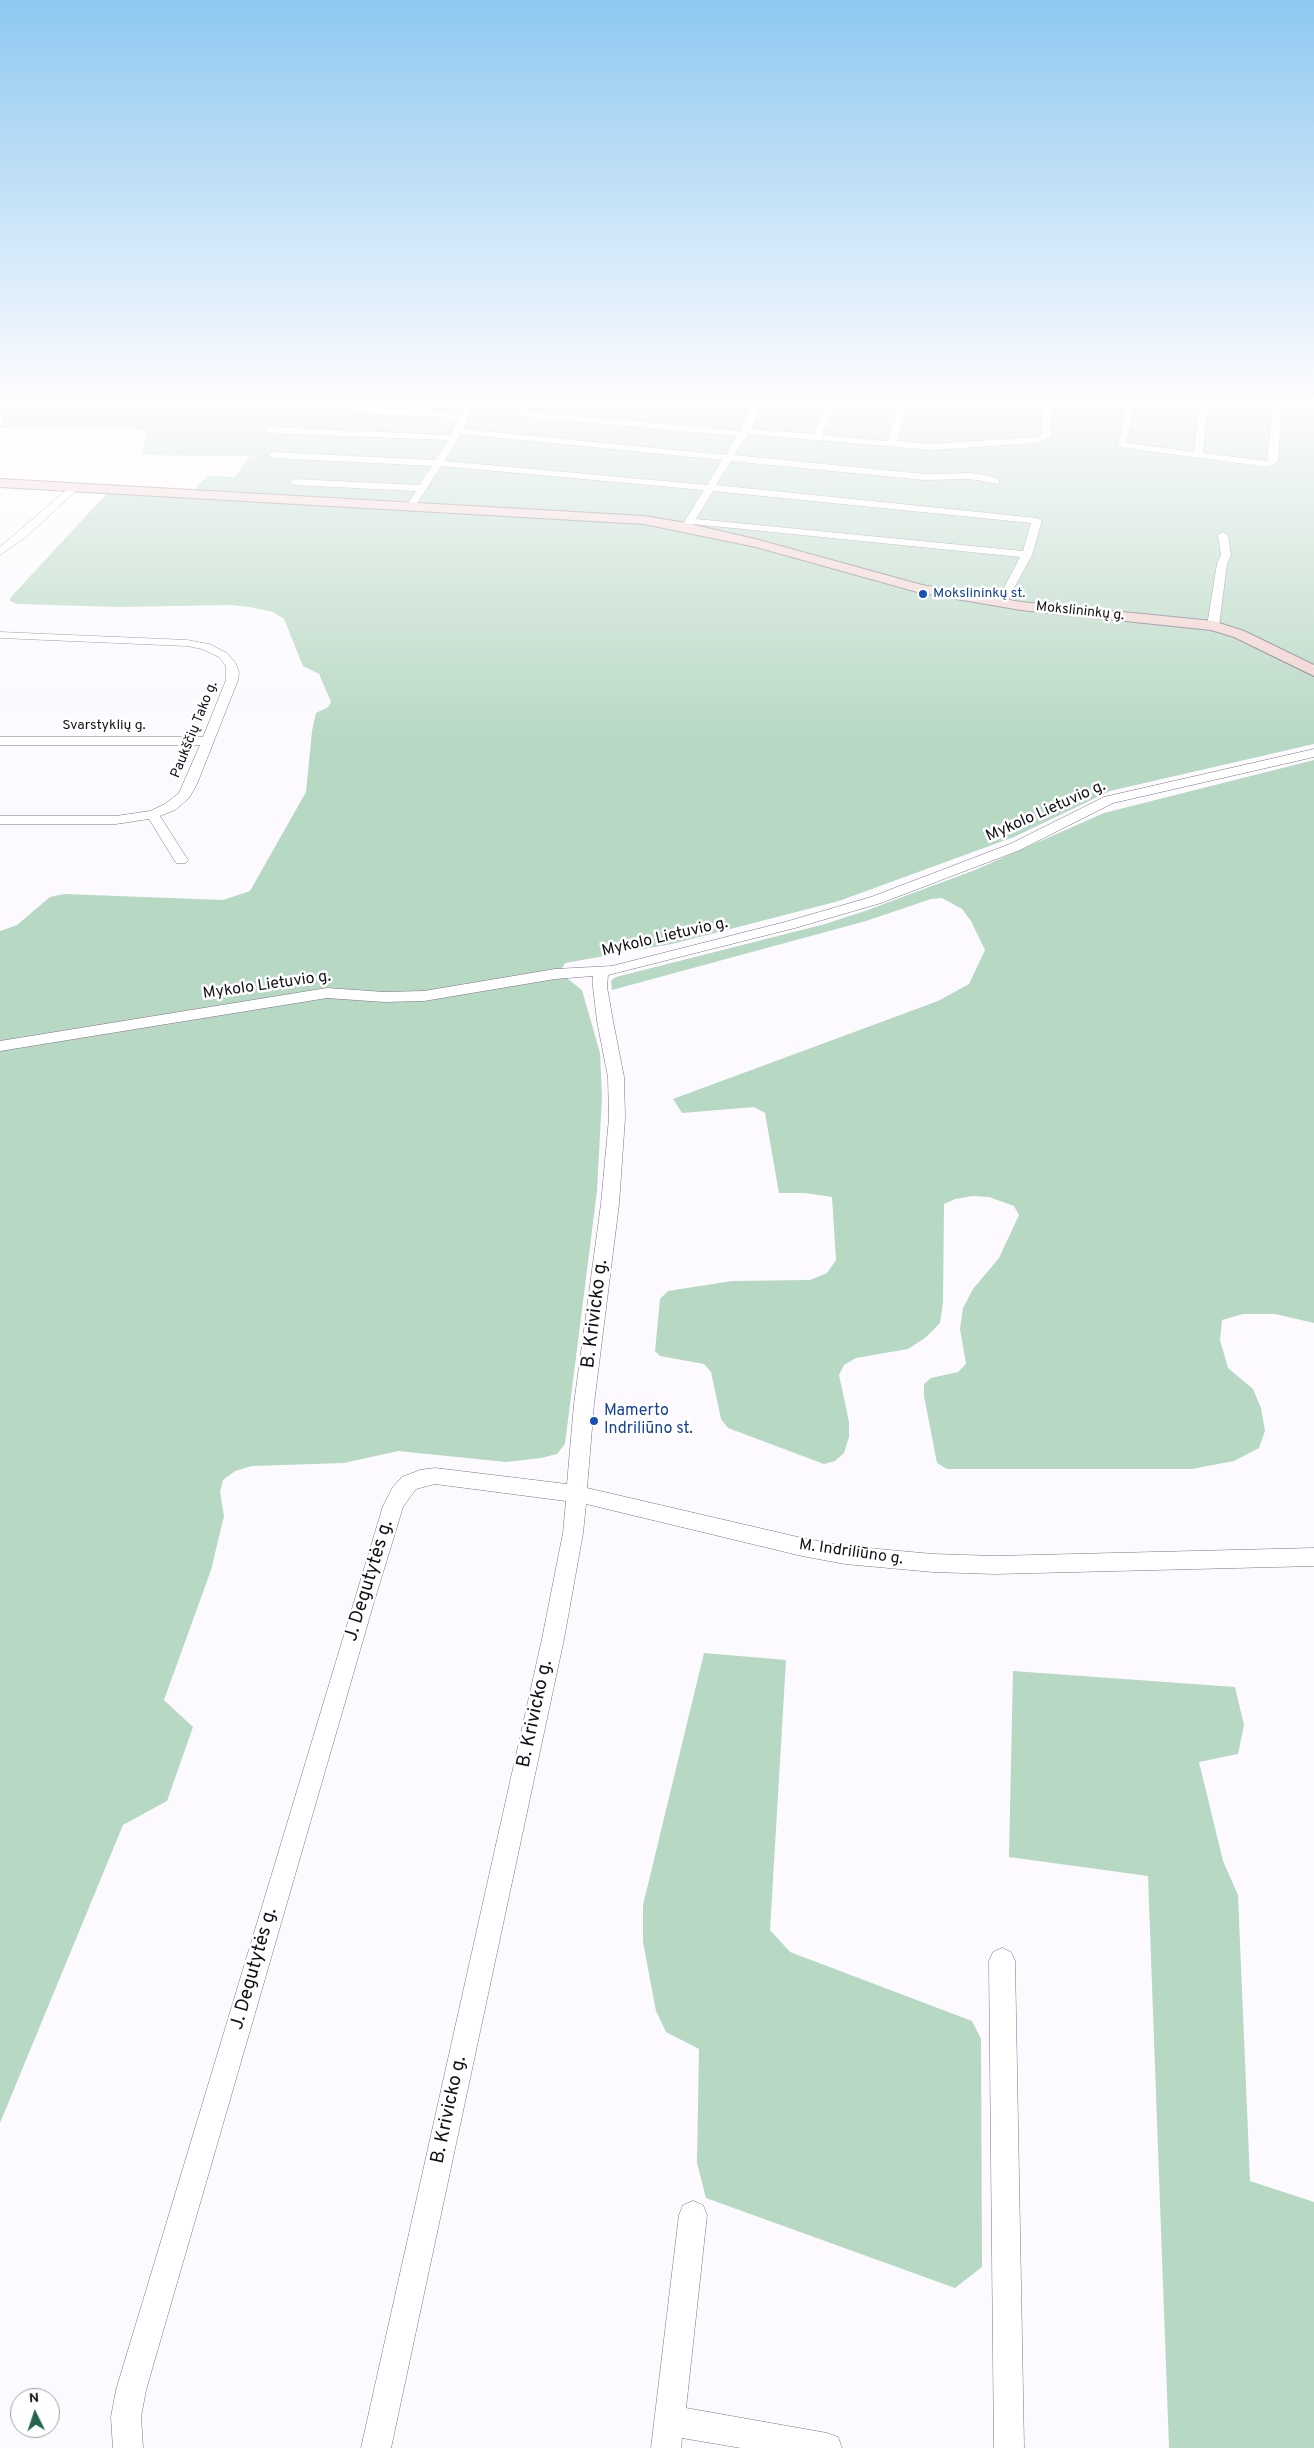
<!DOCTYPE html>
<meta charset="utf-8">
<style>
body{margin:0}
#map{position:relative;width:1314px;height:2448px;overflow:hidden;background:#fcfaff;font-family:Overpass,sans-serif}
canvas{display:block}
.north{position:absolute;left:10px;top:2388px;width:50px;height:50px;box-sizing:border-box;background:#fff;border:1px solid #a19fa3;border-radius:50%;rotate:356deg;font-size:14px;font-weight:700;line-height:20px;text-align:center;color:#141019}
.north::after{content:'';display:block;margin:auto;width:18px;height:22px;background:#266450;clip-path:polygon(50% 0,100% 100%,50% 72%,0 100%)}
</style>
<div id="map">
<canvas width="1314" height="2448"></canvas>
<div class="north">N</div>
</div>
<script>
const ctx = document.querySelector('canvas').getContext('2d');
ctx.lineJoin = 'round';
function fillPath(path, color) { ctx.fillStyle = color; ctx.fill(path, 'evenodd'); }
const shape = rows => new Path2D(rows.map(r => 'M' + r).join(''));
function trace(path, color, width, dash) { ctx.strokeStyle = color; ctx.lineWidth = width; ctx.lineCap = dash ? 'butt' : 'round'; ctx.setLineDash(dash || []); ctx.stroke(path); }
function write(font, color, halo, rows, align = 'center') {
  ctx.font = font + ' Overpass,sans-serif'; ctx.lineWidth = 5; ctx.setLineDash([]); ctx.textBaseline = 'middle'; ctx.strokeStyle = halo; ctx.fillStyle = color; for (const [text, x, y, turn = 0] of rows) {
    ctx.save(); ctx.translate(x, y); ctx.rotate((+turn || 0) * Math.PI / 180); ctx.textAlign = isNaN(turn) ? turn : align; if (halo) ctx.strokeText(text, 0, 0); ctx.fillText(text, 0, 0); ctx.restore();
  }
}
fillPath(shape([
 [0,399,1314,399,1314,744,1110,791,1014,837,839,901,672,944,565,963,561,970,568,979,582,990,600,1053,602,1096,597,1191,565,1444,557,1454,541,1458,506,1462,398,1451,344,1463,252,1466,235,1471,223,1480,220,1492,224,1516,211,1570,164,1700,193,1727,167,1801,123,1825,0,2123,0,931,17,925,50,897,64,894,223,900,250,891,306,792,312,731,316,713,328,707,331,702,319,674,303,666,284,619,273,612,250,607,230,605,119,607,17,604,10,601,10,598,109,491,189,495,207,476,235,477,250,456,142,455,147,431,131,428,0,428,3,420,0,416],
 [1314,760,1314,1323,1275,1314,1243,1314,1222,1320,1220,1340,1228,1368,1253,1389,1261,1408,1265,1431,1259,1448,1234,1461,1192,1469,947,1469,937,1463,924,1396,924,1384,931,1378,958,1372,966,1364,960,1329,963,1308,973,1289,999,1258,1019,1215,1014,1206,989,1197,973,1196,955,1199,944,1204,943,1302,940,1323,925,1338,908,1349,856,1358,844,1365,839,1375,849,1422,849,1437,844,1453,835,1461,824,1464,728,1428,721,1419,711,1372,704,1364,660,1356,655,1351,660,1299,668,1291,732,1281,810,1280,827,1273,836,1260,832,1197,805,1193,779,1193,765,1113,754,1107,682,1113,673,1099,938,1001,969,984,985,950,971,921,962,909,942,898,931,899,866,921,612,990,611,981,616,977,825,924,865,911,975,870,1104,813],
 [704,1653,786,1660,770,1930,790,1952,972,2021,981,2039,982,2267,955,2288,706,2198,697,2163,699,2049,666,2032,656,2011,643,1942,643,1905],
 [1013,1671,1235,1687,1244,1725,1238,1754,1199,1762,1223,1861,1238,1895,1250,2181,1314,2202,1314,2448,1169,2448,1148,1876,1009,1857]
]), '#b7d8c3');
const street = shape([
 [467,399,475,399,463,429,726,455,737,436,516,416,512,413,516,410,740,431,751,409,672,402,668,399,700,399,754,404,757,399,765,399,750,429,814,434,829,399,837,399,822,435,888,441,901,399,909,399,897,441,932,444,1036,437,1042,435,1043,399,1051,399,1051,436,1038,443,932,450,748,434,734,455,924,474,971,473,990,476,999,480,999,484,971,479,924,480,731,461,716,485,1037,518,1042,521,1032,555,1006,603,1001,606,996,603,1020,557,693,524,690,529,682,529,681,527,704,490,441,466,414,508,411,509,406,506,416,491,294,485,289,482,294,479,419,485,432,466,273,458,268,455,273,452,435,460,448,440,269,433,264,430,269,427,451,435,459,418,357,413,353,410,357,407,461,413,467,399],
 [461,434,722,460,707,485,444,461,461,434],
 [713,491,1031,523,1023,551,696,519,713,491],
 [1128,399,1136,399,1126,443,1194,452,1200,399,1208,399,1203,453,1267,461,1274,399,1282,399,1278,462,1268,467,1118,447,1128,399],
 [72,485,80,487,26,537,0,555,0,547,72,485],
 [1223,532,1228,535,1231,555,1227,564,1219,626,1213,629,1207,626,1217,564,1221,555,1218,535,1223,532],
 [0,632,187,640,209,644,227,653,236,664,239,672,238,680,197,784,189,798,175,810,160,816,188,860,186,863,176,863,149,819,116,824,0,824,0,816,116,816,150,811,165,804,179,793,200,745,0,745,0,737,203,737,226,680,226,666,219,657,202,649,187,646,0,638,0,632],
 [1314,749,1314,757,1113,803,1020,850,881,903,795,928,608,975,607,987,613,1021,624,1077,625,1118,619,1204,594,1404,587,1488,802,1538,845,1546,933,1554,995,1556,1314,1548,1314,1566,995,1574,933,1572,845,1564,802,1556,586,1504,583,1533,564,1639,391,2448,361,2448,542,1639,563,1533,566,1501,435,1484,416,1489,403,1507,374,1602,146,2390,141,2417,143,2448,113,2448,111,2417,116,2390,383,1506,393,1487,402,1477,420,1470,435,1468,567,1484,574,1404,601,1204,609,1118,608,1077,597,1021,593,987,593,976,555,979,424,1001,384,1002,327,998,0,1051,0,1041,327,988,384,992,424,991,555,969,612,966,785,922,871,897,1010,844,1104,797,1314,749],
 [1002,1948,1011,1952,1015,1961,1024,2448,994,2448,989,1961,993,1952,1002,1948],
 [693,2201,703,2205,707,2215,686,2408,827,2433,838,2437,842,2448,741,2448,682,2438,681,2448,651,2448,679,2215,683,2205,693,2201]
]);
const secondary = shape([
 [0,479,644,516,686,523,759,540,922,585,1021,602,1213,621,1244,631,1314,665,1314,676,1234,637,1211,630,1021,610,921,593,756,547,644,524,0,487,0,479]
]);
trace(street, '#7d748b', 1);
trace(secondary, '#7d748b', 2);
fillPath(street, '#fff');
fillPath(secondary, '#f0d2cd');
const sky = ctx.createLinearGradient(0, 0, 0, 742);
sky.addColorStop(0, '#8ec8f0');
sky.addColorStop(0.54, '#fefdff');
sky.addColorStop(1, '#fefdff00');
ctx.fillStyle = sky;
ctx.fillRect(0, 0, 1314, 742);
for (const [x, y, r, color] of [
 [923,594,5,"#1a4fb4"],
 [594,1421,5,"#1a4fb4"]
]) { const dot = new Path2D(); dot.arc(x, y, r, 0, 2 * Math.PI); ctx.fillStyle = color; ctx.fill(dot); trace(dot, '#fff', 2); }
write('14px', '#164399', '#fff', [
 ["Mokslininkų st.",933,594]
], 'left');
write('14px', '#141019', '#fff', [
 ["Mokslininkų g.",1080,612,6],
 ["Svarstyklių g.",104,726],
 ["Paukščių Tako g.",195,730,-68]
]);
write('16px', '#141019', '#fff', [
 ["Mykolo Lietuvio g.",1046,812,-24],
 ["Mykolo Lietuvio g.",665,938,-13],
 ["Mykolo Lietuvio g.",267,986,-8],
 ["M. Indriliūno g.",851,1553,8]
]);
write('16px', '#164399', '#fff', [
 ["Mamerto",604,1412],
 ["Indriliūno st.",604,1430]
], 'left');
write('19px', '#141019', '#fff', [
 ["B. Krivicko g.",596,1314,-83],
 ["J. Degutytės g.",370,1581,-73],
 ["B. Krivicko g.",536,1714,-78],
 ["J. Degutytės g.",255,1969,-74],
 ["B. Krivicko g.",450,2110,-78]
]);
</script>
